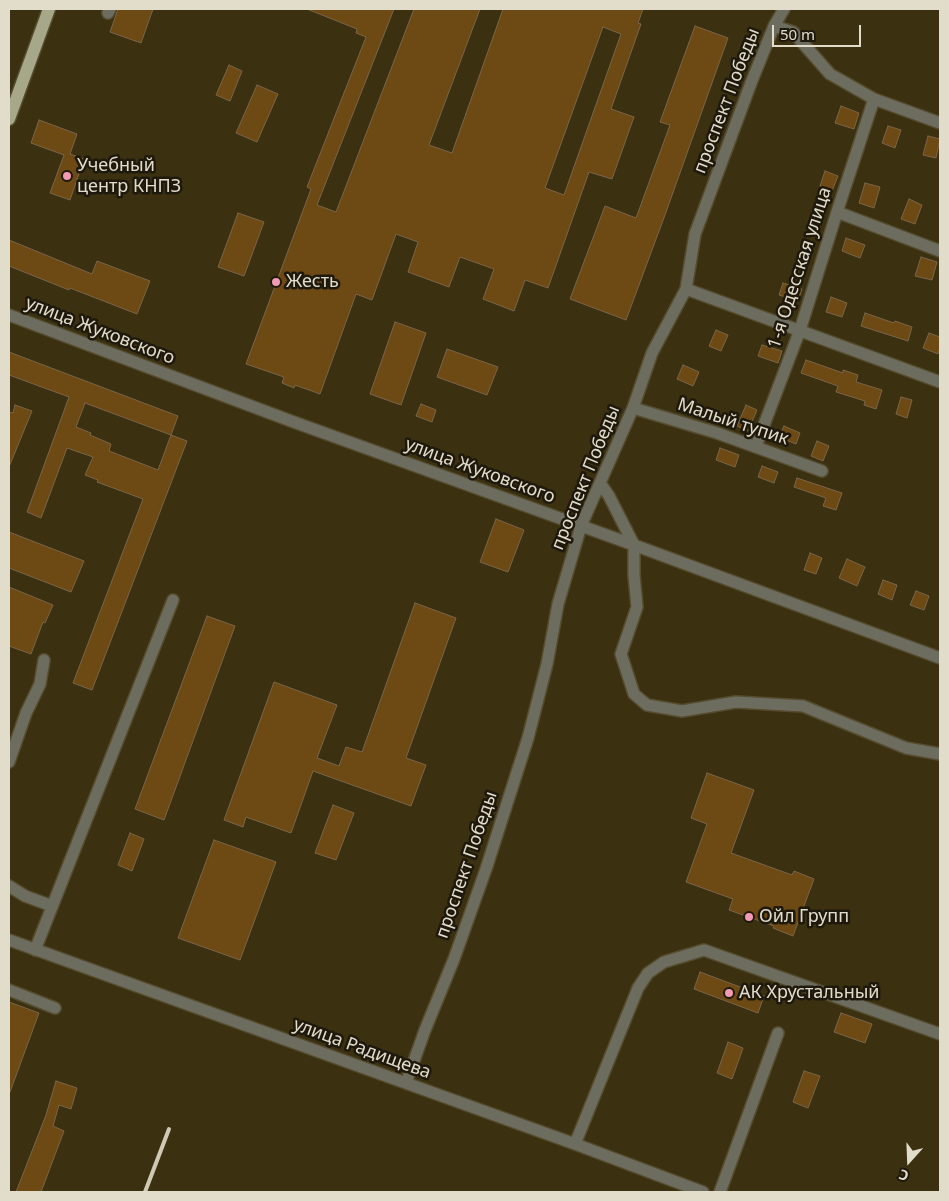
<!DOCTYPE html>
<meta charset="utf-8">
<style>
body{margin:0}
#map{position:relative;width:949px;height:1201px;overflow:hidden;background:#3b3111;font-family:"Noto Sans",sans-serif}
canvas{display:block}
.frame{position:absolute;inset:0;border:10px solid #e2dcca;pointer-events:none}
.north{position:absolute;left:884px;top:1136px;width:50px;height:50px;-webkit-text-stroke:4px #1e190c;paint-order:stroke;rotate:200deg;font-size:14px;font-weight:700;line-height:20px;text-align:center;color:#e2dcca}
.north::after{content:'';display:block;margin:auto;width:18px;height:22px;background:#e2dcca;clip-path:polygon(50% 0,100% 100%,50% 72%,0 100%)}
.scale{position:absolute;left:772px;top:25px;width:89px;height:22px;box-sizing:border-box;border:2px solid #e2dcca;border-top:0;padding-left:6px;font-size:15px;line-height:18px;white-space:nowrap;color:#e2dcca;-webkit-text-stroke:4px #1e190c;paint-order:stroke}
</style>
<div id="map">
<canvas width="949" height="1201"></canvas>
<div class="frame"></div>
<div class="north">С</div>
<div class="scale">50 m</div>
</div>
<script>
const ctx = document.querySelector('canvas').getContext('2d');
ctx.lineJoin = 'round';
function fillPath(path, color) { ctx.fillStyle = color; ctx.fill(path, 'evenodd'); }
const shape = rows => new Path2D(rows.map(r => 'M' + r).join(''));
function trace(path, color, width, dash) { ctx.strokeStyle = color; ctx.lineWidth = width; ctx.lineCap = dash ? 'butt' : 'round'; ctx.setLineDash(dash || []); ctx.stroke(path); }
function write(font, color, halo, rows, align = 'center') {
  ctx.font = font + ' "Noto Sans",sans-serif'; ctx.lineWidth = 5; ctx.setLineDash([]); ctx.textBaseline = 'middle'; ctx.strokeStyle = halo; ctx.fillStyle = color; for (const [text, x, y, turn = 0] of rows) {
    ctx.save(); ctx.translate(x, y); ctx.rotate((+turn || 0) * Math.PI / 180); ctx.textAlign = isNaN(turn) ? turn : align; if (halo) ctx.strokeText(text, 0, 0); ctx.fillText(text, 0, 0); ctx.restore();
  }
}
const building = shape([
 [118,9,153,9,141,43,110,32,118,9],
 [307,9,394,9,317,205,336,212,414,9,480,9,429,145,452,153,503,9,643,9,638,23,641,24,611,109,634,117,612,179,589,172,548,288,525,280,514,311,483,299,494,269,460,257,449,287,408,272,418,242,396,234,372,300,356,294,320,394,295,385,294,388,282,383,284,377,246,364,311,189,307,187,366,37,356,33,357,29,307,9],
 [603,27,621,34,564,195,545,188,603,27],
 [695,26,728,38,665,215,626,320,570,299,605,206,636,218,670,125,660,122,695,26],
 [229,65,242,71,230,101,216,95,229,65],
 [257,85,278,94,257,142,236,133,257,85],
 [841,106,859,113,854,129,835,123,841,106],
 [39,120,77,134,70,154,84,159,70,200,50,193,64,155,31,143,39,120],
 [888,126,901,130,895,148,882,143,888,126],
 [928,136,940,139,936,158,923,155,928,136],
 [825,171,838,176,832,191,820,186,825,171],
 [865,183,880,187,874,208,859,203,865,183],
 [909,199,922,205,915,224,901,219,909,199],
 [238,213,264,222,244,276,218,267,238,213],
 [846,238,865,245,860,258,842,251,846,238],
 [9,240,92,274,97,261,150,281,137,314,70,288,69,290,9,266,9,240],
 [921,257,937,262,932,280,915,276,921,257],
 [783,283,802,289,798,301,779,295,783,283],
 [831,297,847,303,842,317,826,312,831,297],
 [865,313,894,323,895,321,912,327,908,341,861,326,865,313],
 [395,322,426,333,401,405,370,394,395,322],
 [716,330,728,335,721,351,709,346,716,330],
 [929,333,940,337,940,347,938,354,923,348,929,333],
 [762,345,782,351,778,363,758,356,762,345],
 [447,349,498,367,487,395,437,377,447,349],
 [9,352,178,416,171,435,187,441,92,690,73,683,143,499,97,482,98,480,85,475,93,457,67,448,41,518,27,512,69,397,9,375,9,352],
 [85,403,171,435,158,470,109,451,111,444,90,435,91,433,76,427,85,403],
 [806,360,843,373,843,370,858,375,856,382,882,390,876,409,864,405,865,401,836,392,838,386,801,373,806,360],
 [683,365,699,372,693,386,677,379,683,365],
 [901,397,912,400,907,418,896,414,901,397],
 [421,404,436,410,432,422,416,416,421,404],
 [15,405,32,411,9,467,9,412,13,413,15,405],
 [746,405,757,410,748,431,737,426,746,405],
 [784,426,800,433,796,444,779,437,784,426],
 [817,441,829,446,823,461,811,456,817,441],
 [720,448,739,455,735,467,716,460,720,448],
 [762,466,778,472,774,483,758,477,762,466],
 [797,478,842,493,836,510,823,506,826,498,794,487,797,478],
 [496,519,524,530,508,572,480,562,496,519],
 [9,532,84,561,71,592,9,568,9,532],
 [810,553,822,558,816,574,804,570,810,553],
 [847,559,865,567,857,586,839,578,847,559],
 [883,580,897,585,892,600,878,594,883,580],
 [9,587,53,605,45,623,43,622,31,654,9,646,9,587],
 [916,591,929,596,924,610,910,605,916,591],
 [415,603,456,618,406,758,426,765,411,806,313,771,291,833,246,817,243,827,224,820,274,682,337,705,317,758,339,766,346,747,362,752,415,603],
 [207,616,235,626,164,820,135,809,207,616],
 [707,773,754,790,731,853,792,875,794,871,814,879,793,936,773,928,774,926,729,910,733,899,686,882,707,824,691,818,707,773],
 [333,805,354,813,336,860,315,853,333,805],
 [130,833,144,839,132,871,118,865,130,833],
 [214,840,276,862,240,960,178,938,214,840],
 [700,972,764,996,758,1013,694,989,700,972],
 [9,1002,39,1013,10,1092,9,1092,9,1002],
 [841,1013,872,1024,865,1043,834,1032,841,1013],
 [728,1042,743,1048,732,1079,717,1073,728,1042],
 [804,1071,820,1076,808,1108,793,1102,804,1071],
 [56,1081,77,1088,71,1109,59,1105,53,1126,64,1131,41,1192,16,1192,46,1115,56,1081]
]);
fillPath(building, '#6d4914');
trace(building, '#7b6549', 1);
const minor = shape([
 [108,13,110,9],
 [774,26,793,32,830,74,874,99,940,123],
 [837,212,940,251],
 [686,289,940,382],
 [9,315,291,421,634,545,940,658],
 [633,408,717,433,822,471],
 [756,446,800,330,837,212,874,99],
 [600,483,609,496,634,545,634,575,637,607,621,654,634,694,647,705,682,711,736,702,803,706,906,748,940,754],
 [9,762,26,713,40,684,44,660],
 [9,886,25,896,52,906],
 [9,940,575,1144,703,1192],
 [35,950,173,600],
 [9,990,55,1008],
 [406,1083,425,1030,454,959,486,869,528,738,547,664,558,604,581,526,633,408,652,353,686,289,695,234,751,83,774,26,784,9],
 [575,1144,638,988,648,973,664,962,704,950,940,1034],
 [720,1192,778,1033]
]);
const major = shape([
 [9,119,49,9]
]);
trace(minor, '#564c2f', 14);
trace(major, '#564c2f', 15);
trace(minor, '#6d6d5f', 11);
trace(major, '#a7a889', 12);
trace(shape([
 [145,1192,169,1129]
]), '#cfc9b5', 4);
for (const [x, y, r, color] of [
 [67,176,5,"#f19ab4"],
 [276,282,5,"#f19ab4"],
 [749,917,5,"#f19ab4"],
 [729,993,5,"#f19ab4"]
]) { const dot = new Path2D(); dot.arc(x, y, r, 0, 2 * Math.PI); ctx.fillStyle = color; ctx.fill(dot); trace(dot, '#1e190c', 2); }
write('18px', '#e2dcca', '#1e190c', [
 ["проспект Победы",727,101,-69],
 ["1-я Одесская улица",800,268,-72],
 ["улица Жуковского",100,331,21],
 ["Малый тупик",733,422,18],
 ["улица Жуковского",480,471,20],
 ["проспект Победы",586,478,-68],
 ["проспект Победы",467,865,-71],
 ["улица Радищева",362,1049,20]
]);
write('18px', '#e2dcca', '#1e190c', [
 ["Учебный",77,166],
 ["центр КНПЗ",77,187],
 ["Жесть",286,282],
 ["Ойл Групп",759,917],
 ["АК Хрустальный",739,993]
], 'left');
</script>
